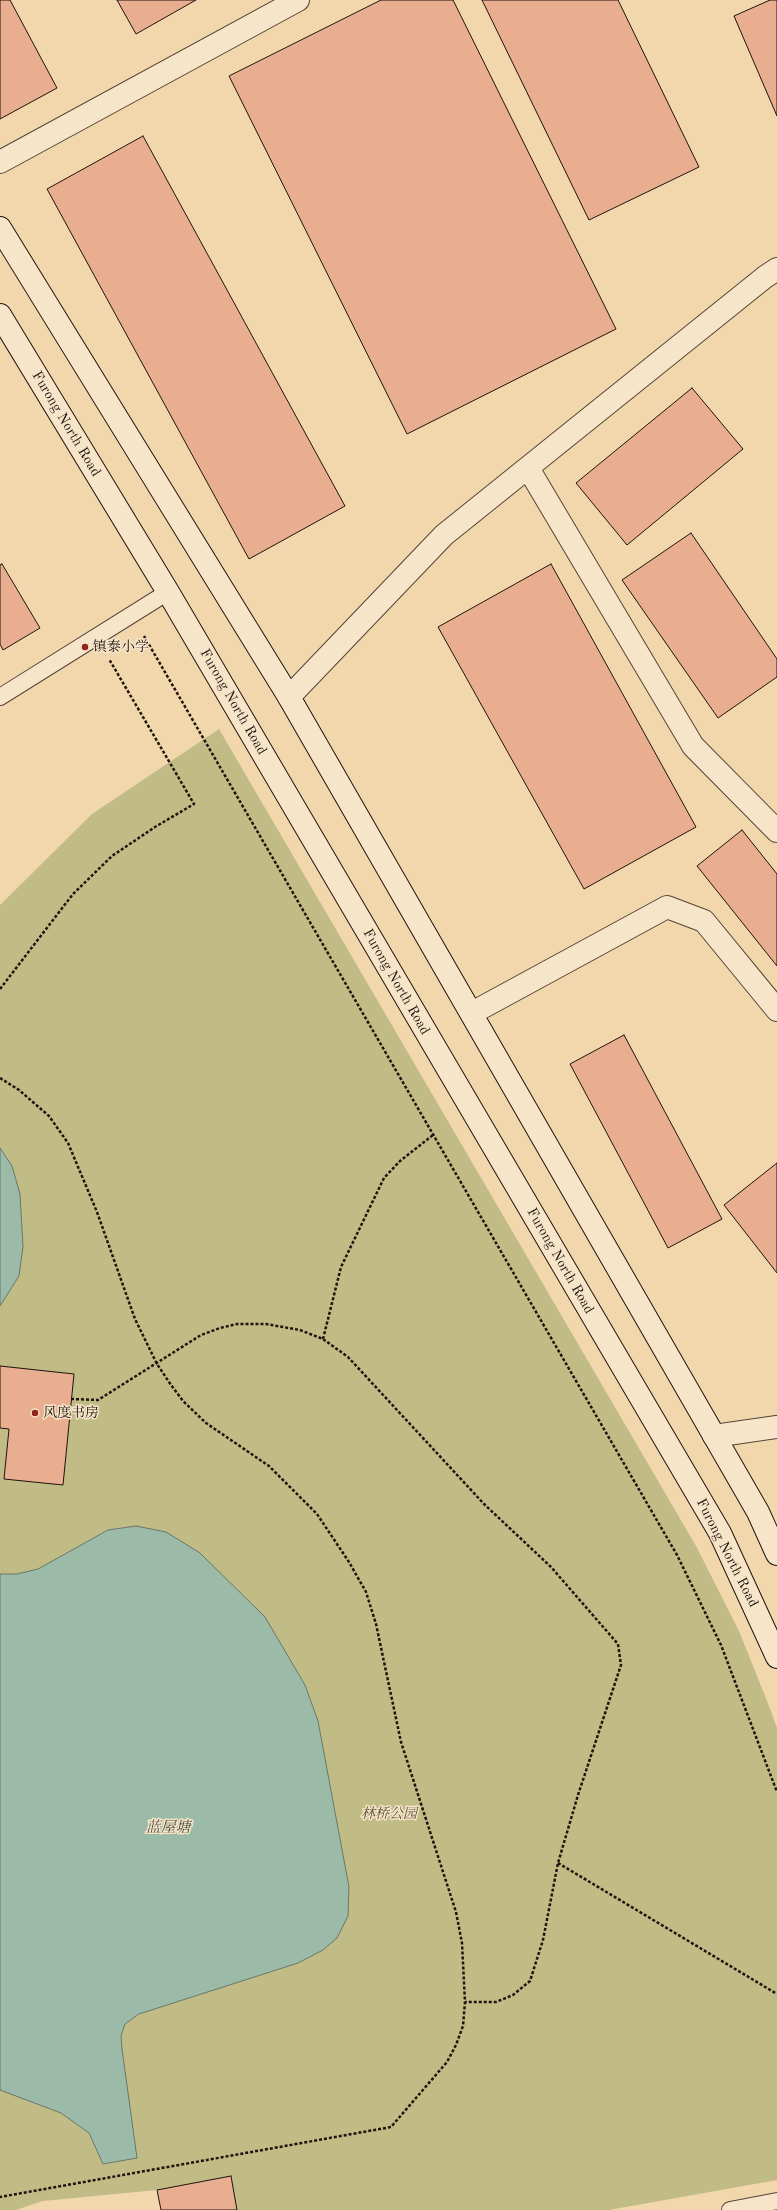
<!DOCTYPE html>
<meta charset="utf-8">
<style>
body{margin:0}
canvas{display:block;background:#f2d7ac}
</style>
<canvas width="777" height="2210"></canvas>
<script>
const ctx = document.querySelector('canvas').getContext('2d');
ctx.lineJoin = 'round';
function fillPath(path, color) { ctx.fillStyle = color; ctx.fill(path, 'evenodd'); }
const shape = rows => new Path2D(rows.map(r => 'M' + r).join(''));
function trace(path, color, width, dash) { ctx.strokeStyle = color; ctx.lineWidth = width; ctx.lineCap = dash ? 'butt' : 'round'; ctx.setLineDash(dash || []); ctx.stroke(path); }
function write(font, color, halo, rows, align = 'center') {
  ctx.font = font + ' "Old Standard TT","Noto Serif SC",serif'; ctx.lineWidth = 3; ctx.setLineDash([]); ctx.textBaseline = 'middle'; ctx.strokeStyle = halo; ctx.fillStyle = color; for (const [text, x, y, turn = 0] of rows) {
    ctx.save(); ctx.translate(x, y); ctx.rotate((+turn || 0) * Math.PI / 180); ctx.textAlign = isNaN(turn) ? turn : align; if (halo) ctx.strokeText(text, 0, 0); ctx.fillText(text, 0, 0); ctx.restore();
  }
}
fillPath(shape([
 [219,729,696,1546,739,1631,769,1706,777,1728,777,2180,609,2210,161,2210,157,2190,43,2201,16,2210,0,2210,0,905,92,814]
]), '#c1bc85');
const water = shape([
 [0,1148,12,1166,20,1194,23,1247,19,1276,0,1306,0,1148],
 [136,1526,166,1532,200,1553,265,1617,305,1685,318,1721,349,1887,348,1916,337,1938,323,1950,298,1963,139,2014,125,2024,121,2036,122,2049,137,2158,103,2164,89,2133,61,2113,0,2090,0,1574,17,1574,38,1569,108,1530,136,1526]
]);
fillPath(water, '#9bbaa7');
trace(water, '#69786a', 1);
const building = shape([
 [0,0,10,0,57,88,0,119,0,0],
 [117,0,196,0,136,34,117,0],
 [381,0,453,0,616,329,407,434,229,76,381,0],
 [482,0,618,0,699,167,589,220,482,0],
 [770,0,777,0,777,116,734,16,770,0],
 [143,136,345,506,249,559,47,189,143,136],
 [692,388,743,449,627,545,576,483,692,388],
 [691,533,777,659,777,677,718,718,622,580,691,533],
 [2,564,40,628,3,650,0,644,0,565,2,564],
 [551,564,696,827,584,889,438,627,551,564],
 [742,830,777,874,777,966,697,866,742,830],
 [624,1035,722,1219,668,1248,570,1064,624,1035],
 [777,1163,777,1273,724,1205,777,1163],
 [0,1366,74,1374,63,1485,4,1479,9,1429,0,1428,0,1366],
 [231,2176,237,2210,161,2210,157,2190,231,2176]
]);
fillPath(building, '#e9ad8f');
trace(building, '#1f140e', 1);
const service = shape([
 [0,697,168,592],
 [730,2210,777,2201]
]);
const minor = shape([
 [0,162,298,0],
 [528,468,693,746,777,831],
 [289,697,444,535,765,277,777,269],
 [472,1013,667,907,704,921,777,1010],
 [714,1436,777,1427]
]);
const secondary = shape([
 [0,228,289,697,758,1512,777,1554],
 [0,315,168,592,720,1533,777,1657]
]);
trace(service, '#544536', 18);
trace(minor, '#544536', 24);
trace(secondary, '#1f140e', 24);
trace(shape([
 [144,636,677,1555,721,1645,777,1792],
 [0,989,73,894,112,856,155,827,194,804,109,659],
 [0,1078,19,1090,49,1116,68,1143,97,1212,135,1319,157,1364,171,1385,183,1401,206,1423,269,1466,317,1514,349,1562,366,1592,376,1624,401,1742,456,1912,462,1943,465,2002,463,2026,456,2045,447,2062,391,2127,0,2197],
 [323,1339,341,1267,384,1178,400,1161,433,1135],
 [71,1399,98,1400,201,1335,220,1328,237,1324,266,1324,300,1330,323,1339,348,1357,484,1504,551,1567,618,1644,621,1665,578,1795,558,1863,543,1940,530,1981,513,1995,496,2002,465,2002],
 [558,1863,777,1994]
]), '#1f140e', 2.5, [3, 2]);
trace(service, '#f7e5c9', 16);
trace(minor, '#f7e5c9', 22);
trace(secondary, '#f7e5c9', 22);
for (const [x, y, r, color] of [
 [85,647,4,"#8f2418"],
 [35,1413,4,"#8f2418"]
]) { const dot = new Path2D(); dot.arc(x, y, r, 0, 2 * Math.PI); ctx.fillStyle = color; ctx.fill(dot); trace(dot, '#f7e5c9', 1.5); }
write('14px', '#1f140e', '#f7e5c9', [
 ["Furong North Road",66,424,59],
 ["Furong North Road",233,702,60],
 ["Furong North Road",396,982,60],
 ["Furong North Road",560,1261,60],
 ["Furong North Road",727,1553,63]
]);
write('14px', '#1f140e', '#f7e5c9', [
 ["镇泰小学",93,647],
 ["风度书房",43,1413]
], 'left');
write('italic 14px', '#584f38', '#f7e5c9', [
 ["林桥公园",389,1814]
]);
write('italic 15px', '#4a4e44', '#f7e5c9', [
 ["蓝屋塘",168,1828]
]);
</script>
